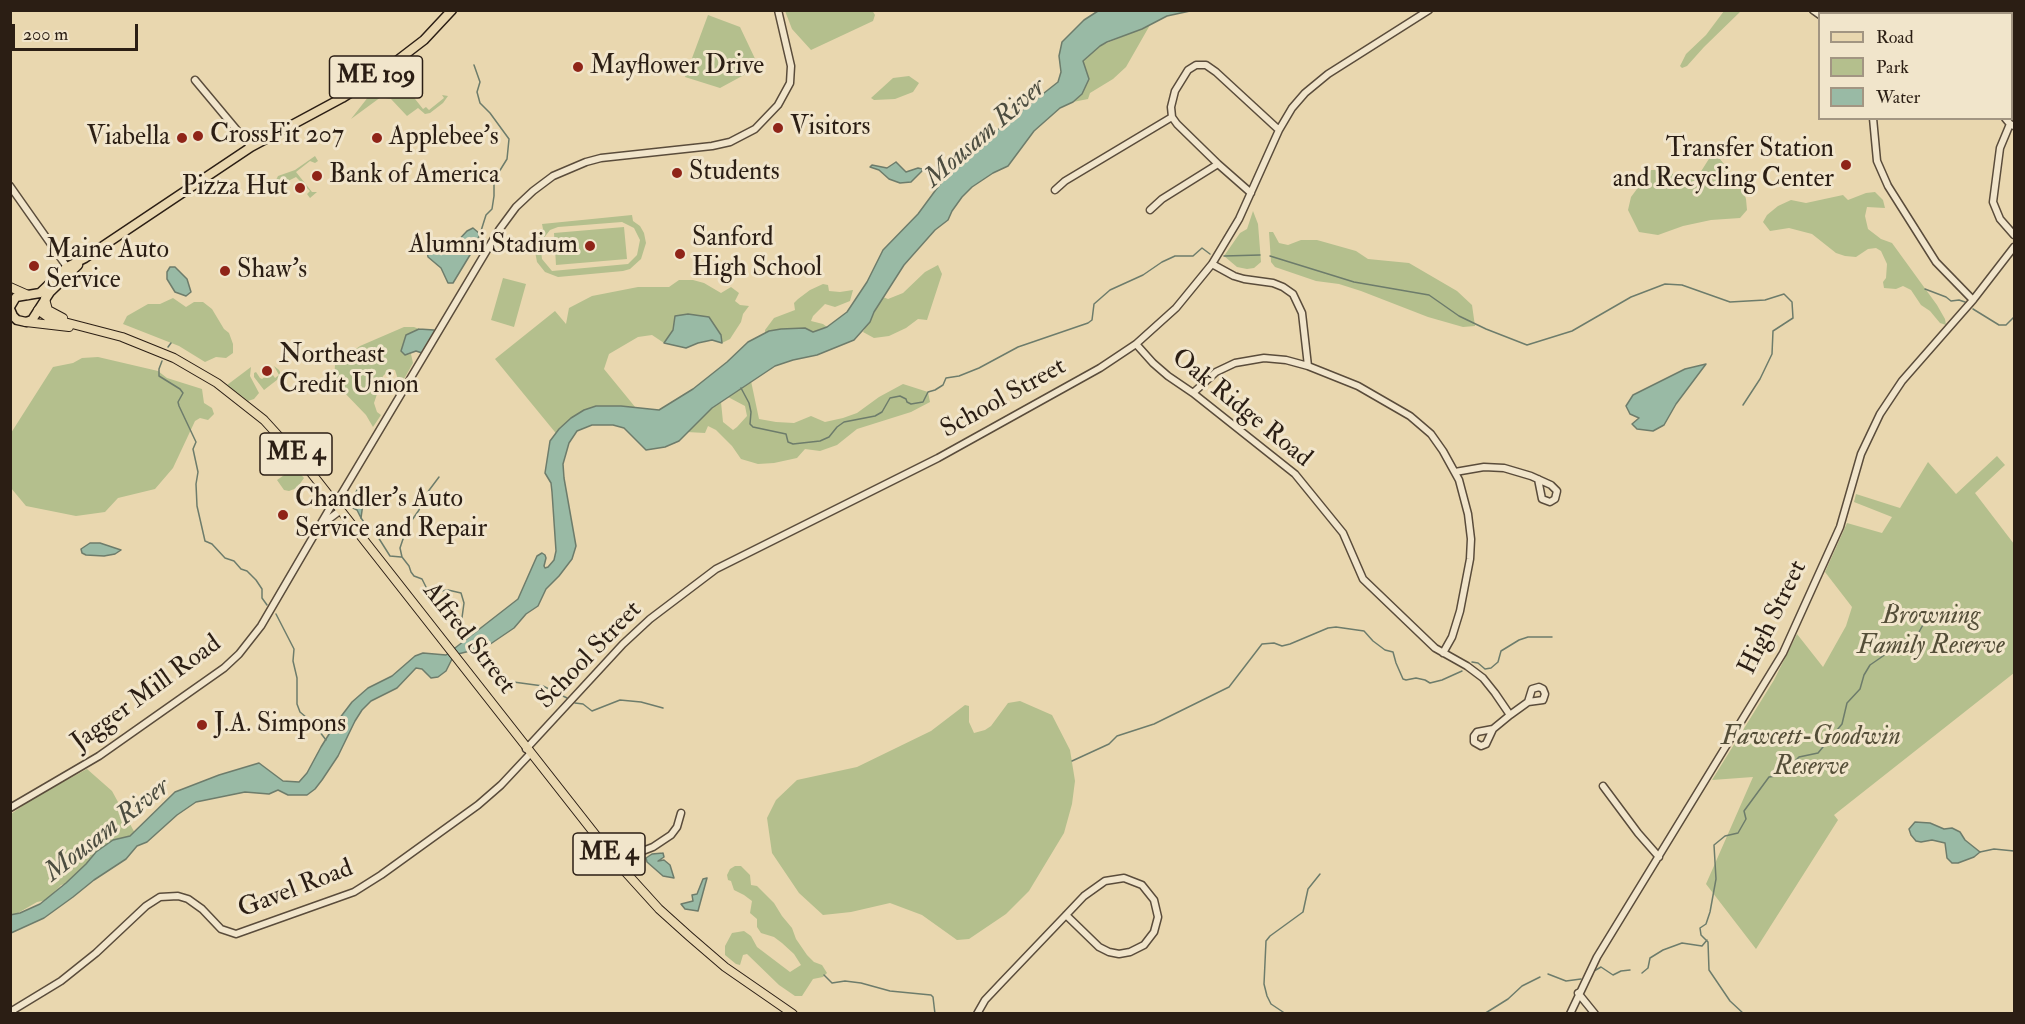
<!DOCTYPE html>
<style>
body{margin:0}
#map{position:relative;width:2025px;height:1024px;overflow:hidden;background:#e9d7af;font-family:"IM FELL Double Pica",serif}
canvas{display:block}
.frame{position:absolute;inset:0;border:12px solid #2b1e14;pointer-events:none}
.legend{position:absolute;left:1818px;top:12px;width:195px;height:108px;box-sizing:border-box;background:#f1e5cb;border:2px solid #a29582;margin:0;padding:8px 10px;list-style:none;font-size:18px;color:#2b1e14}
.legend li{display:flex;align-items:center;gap:12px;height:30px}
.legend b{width:30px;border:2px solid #a29582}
.scale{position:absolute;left:12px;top:24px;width:126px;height:27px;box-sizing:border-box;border:3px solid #2b1e14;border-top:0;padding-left:8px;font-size:18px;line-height:21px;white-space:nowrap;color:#2b1e14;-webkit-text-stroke:4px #f1e5cb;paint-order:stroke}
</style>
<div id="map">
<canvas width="2025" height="1024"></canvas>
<div class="frame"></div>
<ul class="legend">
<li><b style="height:8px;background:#e9d7af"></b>Road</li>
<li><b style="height:16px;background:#b4bf8d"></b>Park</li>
<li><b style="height:16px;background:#99baa5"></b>Water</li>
</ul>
<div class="scale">200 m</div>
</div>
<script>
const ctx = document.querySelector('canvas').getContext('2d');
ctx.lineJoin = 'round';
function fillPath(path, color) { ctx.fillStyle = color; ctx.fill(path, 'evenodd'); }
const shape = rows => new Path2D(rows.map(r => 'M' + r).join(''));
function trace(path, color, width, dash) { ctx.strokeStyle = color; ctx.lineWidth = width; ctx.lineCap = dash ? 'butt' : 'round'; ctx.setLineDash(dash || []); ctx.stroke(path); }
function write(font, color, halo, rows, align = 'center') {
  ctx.font = font + ' "IM FELL Double Pica",serif'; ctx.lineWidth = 6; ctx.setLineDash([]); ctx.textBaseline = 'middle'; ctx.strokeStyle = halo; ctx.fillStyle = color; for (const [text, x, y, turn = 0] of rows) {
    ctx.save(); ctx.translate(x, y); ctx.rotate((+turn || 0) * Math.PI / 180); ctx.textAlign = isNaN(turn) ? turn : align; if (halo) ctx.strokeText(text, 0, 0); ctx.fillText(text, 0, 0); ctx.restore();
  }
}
fillPath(shape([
 [872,10,875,15,873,21,811,50,792,29,785,11],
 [1724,11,1741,11,1704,47,1687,66,1682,68,1680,66,1686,54,1706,35],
 [708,15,740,27,758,65,757,68,720,88,685,77],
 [1150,25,1126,67,1113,79,1090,93,1088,99,1073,102,1082,94,1089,79,1082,62,1100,46],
 [398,70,401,71,405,74,410,86,408,90,423,109,426,107,429,110,444,98,442,95,448,96,443,103,430,113,425,114,418,108,407,116,391,99,381,97,351,119,379,83],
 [909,76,919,83,913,92,895,99,874,100,871,98,893,78],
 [1712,154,1720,159,1743,189,1746,199,1747,210,1740,218,1711,220,1683,226,1658,235,1639,232,1628,210,1631,197,1651,170,1664,170,1683,178,1693,177,1700,173],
 [315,156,318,161,315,163,310,161,296,172,312,192,317,192,310,198,307,194,310,191,296,177,290,180,289,184,282,189,277,188,275,182,278,176,295,170],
 [1875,192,1883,200,1885,208,1867,207,1865,216,1868,229,1881,239,1892,243,1937,305,1945,319,1946,325,1940,323,1930,311,1921,305,1911,290,1903,286,1896,289,1884,288,1883,282,1886,278,1887,264,1881,251,1876,248,1868,249,1856,257,1845,256,1836,253,1812,234,1789,228,1770,231,1763,222,1767,215,1778,206,1791,200,1806,203,1843,195,1848,200,1866,193],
 [1253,211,1258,224,1261,262,1254,268,1247,269,1237,267,1224,256,1240,233,1247,229],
 [632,215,633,221,640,226,644,233,646,243,641,259,630,269,623,271,558,277,545,272,537,262,534,246,538,235,543,229,542,224],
 [622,222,634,228,640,240,637,255,628,264,552,271,542,259,540,243,550,230,558,227],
 [624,227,627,259,556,265,554,233],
 [1269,232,1273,232,1279,243,1288,245,1301,240,1317,240,1356,251,1368,259,1409,263,1457,291,1472,305,1475,326,1463,327,1428,317,1361,291,1339,284,1316,281,1275,267,1271,262],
 [938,265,942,274,927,320,918,319,906,328,889,336,874,338,863,332,883,297,888,299,903,293,925,272],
 [503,278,526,284,514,327,491,320],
 [679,280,693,280,704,283,721,293,731,287,739,293,735,301,740,305,749,306,743,314,741,322,730,339,722,343,721,335,676,316,673,330,664,343,652,335,638,337,609,354,604,369,649,424,612,414,559,437,495,359,555,311,566,324,569,308,592,296,638,287,669,287],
 [823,284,828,285,829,291,840,292,853,290,850,301,835,307,825,304,813,316,811,321,823,324,827,327,813,332,804,328,781,329,765,333,765,330,774,318,795,310,794,303,798,299,810,290],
 [173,298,186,307,194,302,203,302,212,309,224,329,229,333,233,344,233,353,226,358,216,357,205,362,179,346,123,324,127,316,148,304,160,304],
 [404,327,414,327,419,329,406,335,401,351,405,355,411,354,413,363,400,386,395,370,390,369,383,376,374,403,377,412,381,415,373,427,366,415,340,388,334,386,335,364,360,346],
 [98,357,158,371,167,378,202,389,204,403,212,408,214,414,208,420,200,418,195,421,173,468,155,489,118,498,105,512,76,516,26,506,11,488,11,433,53,367,73,363,82,358],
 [274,366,279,370,282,376,264,390,254,377,254,373,256,372,260,378,262,379,271,372,275,378,279,375],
 [251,367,250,376,259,393,254,399,248,401,227,385],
 [751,381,759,419,776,422,794,423,811,416,825,422,843,418,857,413,879,397,903,384,928,392,930,402,911,412,857,429,837,445,820,451,805,449,797,458,774,463,758,464,741,459,732,446,716,430,708,426,705,433,687,432,712,408,721,402,723,422,733,430,737,427,747,416,745,406,728,397],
 [1997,456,2005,465,1975,493,2014,544,2014,673,1834,815,1838,820,1756,949,1706,884,1753,777,1712,780,1774,680,1797,634,1823,667,1846,626,1852,607,1825,572,1847,523,1882,533,1892,517,1854,502,1856,494,1900,508,1928,462,1956,494],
 [293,469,297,470,304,478,297,488,289,491,284,490,277,480],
 [1020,701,1052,715,1070,750,1075,781,1072,804,1064,833,1029,891,1006,914,969,939,957,940,922,915,890,903,851,912,823,915,799,893,772,853,767,818,776,800,797,780,857,767,931,731,965,705,969,706,969,722,974,733,985,730,991,726,1008,703],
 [87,769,112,791,136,835,65,884,61,885,47,900,37,902,11,917,11,814,35,797],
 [735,866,741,866,750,875,751,885,757,886,774,903,782,916,792,928,796,939,807,955,814,962,822,965,827,973,823,977,813,979,802,996,795,996,779,985,747,954,743,955,740,965,736,964,725,955,725,946,732,933,744,931,751,936,757,947,790,972,801,965,794,954,782,943,774,937,761,933,757,927,757,919,750,913,752,901,744,895,734,890,731,881,728,880,727,875,730,869]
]), '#b4bf8d');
const water = shape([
 [1098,11,1190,11,1167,16,1142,29,1107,42,1100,46,1083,61,1089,79,1082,94,1073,102,1060,108,1034,131,1008,166,993,173,972,187,962,197,952,211,948,220,935,230,904,265,874,312,870,322,854,340,817,355,793,360,775,366,712,408,679,441,665,447,646,450,624,428,613,425,592,425,577,431,569,443,563,464,564,478,576,546,572,559,559,576,546,589,538,606,526,614,514,628,486,647,458,654,452,659,446,671,438,677,431,678,422,669,416,668,397,688,371,701,362,710,355,721,338,756,322,780,315,789,307,795,288,795,278,790,269,794,245,792,196,802,177,815,147,842,137,846,126,859,94,880,73,897,44,918,11,933,10,915,20,913,40,904,66,883,86,864,96,852,113,840,130,836,175,792,219,775,259,763,283,781,299,782,307,773,321,747,336,723,352,702,368,688,392,676,415,656,423,653,446,655,518,599,537,556,542,553,545,555,546,558,544,566,545,568,548,567,554,560,556,551,552,492,551,483,545,473,550,441,559,429,571,418,584,410,596,406,621,406,659,410,693,389,727,362,748,342,769,331,781,329,805,328,813,332,827,327,847,312,867,282,883,250,918,214,946,176,987,138,1058,82,1061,72,1059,56,1062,42,1084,20,1098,11],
 [896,162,906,172,918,168,922,169,922,171,911,182,900,183,889,179,879,170,870,167,872,165,887,168,896,162],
 [473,228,480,234,473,250,453,283,448,283,441,268,428,257,427,251,428,249,439,250,453,246,467,231,473,228],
 [170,267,175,267,187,279,191,292,186,296,175,292,167,279,167,272,170,267],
 [688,314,709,317,721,335,722,343,712,340,698,343,686,348,664,343,673,330,675,316,688,314],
 [419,329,434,330,436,332,422,353,416,351,405,355,401,351,406,335,419,329],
 [1706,364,1676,404,1664,425,1653,431,1637,429,1632,424,1639,418,1630,414,1626,406,1633,395,1685,369,1706,364],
 [359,487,362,488,364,496,361,518,357,510,353,508,350,502,359,487],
 [90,543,100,543,121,550,115,554,104,556,86,555,82,553,81,549,90,543],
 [1915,822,1930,823,1944,829,1952,828,1960,832,1965,840,1980,852,1974,857,1958,863,1952,863,1947,858,1945,843,1932,840,1921,842,1916,841,1911,835,1909,829,1915,822],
 [663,853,664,857,658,861,664,860,670,865,674,878,663,876,647,862,646,858,652,854,663,853],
 [707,878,698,911,685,909,681,904,693,901,692,895,697,894,703,879,707,878]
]);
fillPath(water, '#99baa5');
trace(water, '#6d7c6b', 1.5);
trace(shape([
 [474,65,480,82,477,92,480,103,490,113,509,139,507,159,494,180,494,196,492,209,486,215,480,234],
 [1224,256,1260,255],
 [1270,256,1354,282,1429,295,1459,316,1486,329,1527,345,1572,331,1631,297,1665,284,1682,285,1730,302,1765,300,1784,294,1792,302,1793,318,1773,331,1772,354,1760,379,1743,405],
 [1925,289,1946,297,1951,301,1959,300,1965,302],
 [1973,309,1999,325,2006,325,2014,317],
 [168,347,171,343],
 [162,361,159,369,159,376,180,389,183,393,178,402,179,406,196,442,193,449,198,472,196,484,197,506,205,541,212,544,225,558,234,561,241,569,247,571,256,580,262,589,262,598,267,605],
 [741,388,749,403,751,412,750,424,753,427,786,434,788,442,793,444,820,441,829,437,837,427,844,422,875,416,882,412,890,398,900,396,906,399,907,402,911,404,923,402,928,392,935,390,943,385,946,378,959,376,979,368,1018,347,1088,323,1092,320,1094,304,1110,290,1143,275,1162,262,1175,256,1193,256,1202,248,1210,254],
 [439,477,424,497,419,510,412,520,410,531,403,539,400,548,402,557,409,566,411,572,414,576,422,579,428,591,434,592,448,590,461,593,464,603,461,625,464,631,471,635],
 [361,518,369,529],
 [378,537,390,556,401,557],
 [276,614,294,649,293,661,297,678,297,704,300,712,313,723,326,740],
 [472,650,485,669,497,677,506,681,543,686,567,698],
 [1472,662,1478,663,1485,669,1491,668,1498,662,1501,651,1519,640,1528,637,1552,637],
 [575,703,583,704,592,711,620,700,641,702,663,708],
 [1072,761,1109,744,1117,736,1154,724,1229,687,1262,644,1274,643,1282,646,1290,644,1328,628,1336,627,1364,631,1373,641,1385,650,1393,652,1396,663,1403,679,1406,680,1416,678,1425,680,1430,683,1442,680,1462,671],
 [1980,852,1994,849,2014,851],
 [1642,973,1648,968,1650,958,1663,950,1682,943,1702,946,1707,940],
 [1548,974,1566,981,1581,979],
 [824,975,832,983,845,981,861,983,890,991,931,995,933,997,935,1014],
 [1590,978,1594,971,1601,967,1613,975,1621,971,1630,970],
 [1286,1014,1271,1004,1267,996,1264,984,1266,941,1270,936,1303,912,1308,889,1320,874],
 [1484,1014,1508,999,1522,986,1540,977],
 [1744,1014,1730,1001,1709,970,1708,942,1701,935,1700,928,1706,924,1710,912,1716,879,1714,845,1725,836,1738,833,1746,819,1744,811,1769,777,1776,776,1794,766,1796,760,1799,757,1818,753,1842,724,1847,703,1860,689,1864,675,1870,665,1886,654,1896,643,1911,643,1914,640,1915,634,1919,632,1924,623]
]), '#6d7c6b', 1.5);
const minor = shape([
 [1813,10,1820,15],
 [195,80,251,147],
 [2012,102,2014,102],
 [1873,118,1877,161,1888,186,1936,262,1973,300],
 [2005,118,2010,124,2014,126],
 [2010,124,2000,148,1993,202,2000,219,2014,235],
 [10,186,67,267],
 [1055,190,1065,181,1172,117],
 [1251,193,1218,164,1177,124,1172,117,1171,107,1175,91,1188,70,1196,65,1206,65,1216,72,1279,130],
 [1150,210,1162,199,1218,164],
 [1212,264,1234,276,1244,279,1273,283,1283,287,1293,294,1302,313,1308,366],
 [1136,344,1153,363,1168,376,1193,393,1295,474,1343,533,1363,579,1435,648,1467,666,1483,678,1495,693,1510,715],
 [1193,393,1216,372,1235,363,1264,358,1286,360,1308,366,1358,386,1410,416,1431,434,1443,451,1459,480,1468,514,1471,539,1470,559,1460,611,1452,637,1443,653],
 [1455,472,1484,467,1504,468,1531,476,1551,485,1557,491,1555,499,1550,502,1542,499,1538,479],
 [336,503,499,230,516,207,533,191,553,176,586,162,601,158,712,146,730,142,755,129,778,105,790,83,791,66,778,10],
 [321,525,341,510],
 [1493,729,1477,732,1474,736,1474,742,1481,746,1486,744,1493,729,1510,715,1528,702,1543,700,1545,694,1543,689,1539,687,1532,689,1528,702],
 [526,749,623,644,650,619,716,569,938,458,1100,368,1136,344,1176,308,1212,264,1239,219,1279,130,1292,108,1305,93,1328,74,1429,10],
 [1603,786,1638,833,1659,857],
 [10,808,99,756,224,668,239,654,261,626,334,501],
 [620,866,635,854,653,847,671,835,677,827,681,813],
 [1578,993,1595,1014],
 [10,1012,61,981,96,953,146,906,160,897,178,896,188,899,202,909,221,929,236,934,354,892,381,875,478,805,501,785,530,754],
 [977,1014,985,1000,1002,982,1066,915,1084,896,1105,881,1124,878,1142,885,1154,900,1158,917,1154,932,1144,945,1130,952,1119,954,1109,952,1099,947,1066,915],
 [1570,1014,1597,957,1783,653,1840,527,1861,454,1880,414,1902,381,1973,300,2014,247]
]);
const major = shape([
 [10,287,28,295],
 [45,299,48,310,63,318],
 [38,310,49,318,122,337,174,358,217,383,264,420,305,465,620,866,659,909,689,936,725,967,793,1014],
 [26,322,69,327]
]);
const highway = shape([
 [10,307,16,297,40,293,67,267,85,258,251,147,342,98,377,76,424,40,452,10],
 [10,309,13,316,17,320,26,322,32,320,50,292,78,265]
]);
trace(minor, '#5a4c3b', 9);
trace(major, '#2b1e14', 10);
trace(highway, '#2b1e14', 11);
trace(minor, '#f1e5cb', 6);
trace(major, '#e9d7af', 8);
trace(highway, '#e9d7af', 8);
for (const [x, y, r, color] of [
 [578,67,6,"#8f2418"],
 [778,128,6,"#8f2418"],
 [198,136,6,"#8f2418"],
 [182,138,6,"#8f2418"],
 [377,138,6,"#8f2418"],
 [1846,165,6,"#8f2418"],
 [677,173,6,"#8f2418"],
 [317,176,6,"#8f2418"],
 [300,188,6,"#8f2418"],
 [590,246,6,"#8f2418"],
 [680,254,6,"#8f2418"],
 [34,266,6,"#8f2418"],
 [225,271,6,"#8f2418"],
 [267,371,6,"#8f2418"],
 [283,515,6,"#8f2418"],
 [202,725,6,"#8f2418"]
]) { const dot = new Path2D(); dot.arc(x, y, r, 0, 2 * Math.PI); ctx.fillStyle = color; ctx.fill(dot); trace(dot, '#f1e5cb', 2); }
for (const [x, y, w] of [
 [376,77,93],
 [296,454,72],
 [609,854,72]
]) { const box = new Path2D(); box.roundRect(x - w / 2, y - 21, w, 42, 4.5); ctx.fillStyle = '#f1e5cb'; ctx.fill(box); trace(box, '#2b1e14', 1.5); }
write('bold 24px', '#2b1e14', null, [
 ["ME 109",376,77],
 ["ME 4",296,454],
 ["ME 4",609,854]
]);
write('26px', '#2b1e14', '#f1e5cb', [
 ["Mayflower Drive",590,67],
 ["Visitors",790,128],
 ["CrossFit 207",210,136],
 ["Viabella",170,138,"right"],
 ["Applebee's",389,138],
 ["Transfer Station",1834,150,"right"],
 ["and Recycling Center",1834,180,"right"],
 ["Students",689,173],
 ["Bank of America",329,176],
 ["Pizza Hut",288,188,"right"],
 ["Sanford",692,239],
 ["High School",692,269],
 ["Alumni Stadium",578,246,"right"],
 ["Maine Auto",46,251],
 ["Service",46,281],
 ["Shaw's",237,271],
 ["Northeast",279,356],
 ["Credit Union",279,386],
 ["Chandler's Auto",295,500],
 ["Service and Repair",295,530],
 ["J.A. Simpons",214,725]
], 'left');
write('26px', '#2b1e14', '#f1e5cb', [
 ["School Street",1004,399,-29],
 ["Oak Ridge Road",1241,409,39],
 ["High Street",1774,618,-64],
 ["Alfred Street",468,639,52],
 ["School Street",590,656,-46],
 ["Jagger Mill Road",147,694,-36],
 ["Gavel Road",296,890,-21]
]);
write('italic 26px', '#544e38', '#f1e5cb', [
 ["Browning",1931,617],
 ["Family Reserve",1931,647],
 ["Fawcett-Goodwin",1811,738],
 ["Reserve",1811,768]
]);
write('italic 27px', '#4c4d40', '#f1e5cb', [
 ["Mousam River",986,134,-41],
 ["Mousam River",108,831,-38]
]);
</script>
